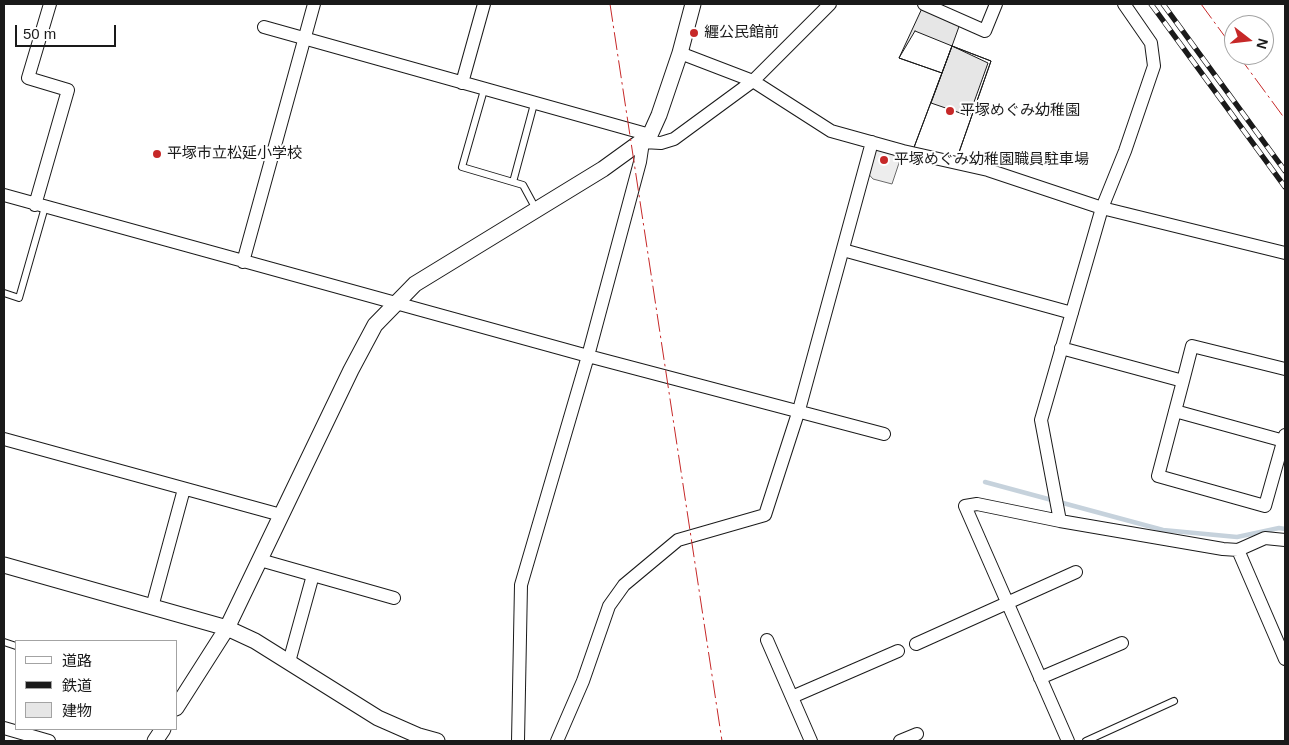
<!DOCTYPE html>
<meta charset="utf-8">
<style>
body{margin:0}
#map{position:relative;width:1289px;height:745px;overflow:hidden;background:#fff;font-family:Helvetica,"Noto Sans JP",sans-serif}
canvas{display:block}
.frame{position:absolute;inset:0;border:5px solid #1a1a1a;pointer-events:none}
.legend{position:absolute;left:15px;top:640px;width:162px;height:90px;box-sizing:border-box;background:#fff;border:1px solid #a3a3a3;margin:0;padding:6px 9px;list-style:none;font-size:15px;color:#1a1a1a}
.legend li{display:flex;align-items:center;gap:10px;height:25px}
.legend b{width:25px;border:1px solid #a3a3a3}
.north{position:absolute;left:1224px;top:15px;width:50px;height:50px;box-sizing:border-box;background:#fff;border:1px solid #a3a3a3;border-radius:50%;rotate:106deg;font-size:14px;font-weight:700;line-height:20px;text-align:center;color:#1a1a1a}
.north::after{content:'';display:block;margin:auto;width:18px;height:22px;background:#c62828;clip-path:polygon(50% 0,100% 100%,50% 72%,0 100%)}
.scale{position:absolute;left:15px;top:25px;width:101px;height:22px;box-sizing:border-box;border:2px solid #1a1a1a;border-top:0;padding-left:6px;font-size:15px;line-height:18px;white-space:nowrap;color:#1a1a1a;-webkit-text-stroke:4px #fff;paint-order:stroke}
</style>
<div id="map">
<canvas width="1289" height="745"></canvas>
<div class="frame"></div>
<ul class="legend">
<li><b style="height:6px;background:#fff"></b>道路</li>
<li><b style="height:6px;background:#1a1a1a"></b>鉄道</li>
<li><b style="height:14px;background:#e6e6e6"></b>建物</li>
</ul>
<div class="north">N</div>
<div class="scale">50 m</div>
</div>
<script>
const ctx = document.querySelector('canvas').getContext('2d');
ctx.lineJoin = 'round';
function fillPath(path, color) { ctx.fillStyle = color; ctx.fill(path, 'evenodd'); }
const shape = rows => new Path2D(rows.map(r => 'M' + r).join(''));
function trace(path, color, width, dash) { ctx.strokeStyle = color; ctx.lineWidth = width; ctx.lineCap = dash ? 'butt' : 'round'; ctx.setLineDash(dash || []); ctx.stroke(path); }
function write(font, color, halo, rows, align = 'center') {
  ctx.font = font + ' Helvetica,"Noto Sans JP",sans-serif'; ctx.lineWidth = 4; ctx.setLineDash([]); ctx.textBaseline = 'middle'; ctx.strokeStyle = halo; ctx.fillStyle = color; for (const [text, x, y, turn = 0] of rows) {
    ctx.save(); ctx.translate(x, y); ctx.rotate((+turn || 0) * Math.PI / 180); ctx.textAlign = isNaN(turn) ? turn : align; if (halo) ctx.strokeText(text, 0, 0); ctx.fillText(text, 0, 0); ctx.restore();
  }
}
const parking = shape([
 [872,142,903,151,892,184,873,179,865,170,872,142]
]);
fillPath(parking, '#ededed');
trace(parking, '#6a6a6a', 1);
trace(shape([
 [985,482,1163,530,1237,537,1279,528,1285,529]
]), '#c6d2dc', 4.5);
const building = shape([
 [924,4,961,21,952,46,991,61,957,158,913,150,942,73,899,58,924,4],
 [915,31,952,46,942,73,899,58,915,31],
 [952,46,991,61,957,158,913,150,952,46],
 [952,46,988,63,969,116,931,103,952,46]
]);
fillPath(building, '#e6e6e6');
trace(building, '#1a1a1a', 1);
const service = shape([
 [484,90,462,167,523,185,536,209],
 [513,182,534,104],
 [4,293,19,298,45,207],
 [4,642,16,646],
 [1086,741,1174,701]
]);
const minor = shape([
 [924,4,985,31,996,4],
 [264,27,650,135],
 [680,53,753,81,831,131,903,151,988,170,1102,208,1285,253],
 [462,83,484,4],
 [4,195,588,356,884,434],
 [35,205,68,90,28,78,50,4],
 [843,250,1072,313],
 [243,262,314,4],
 [1061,348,1183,381,1158,476,1265,506,1285,435],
 [1183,381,1192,346,1285,369],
 [1175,411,1284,441],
 [4,439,281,515],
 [1060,521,1041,420,1102,208,1125,151,1154,66,1151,43,1124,4],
 [1238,550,1285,659],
 [260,560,394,598],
 [152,607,184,489],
 [767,640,811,741],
 [916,644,1076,572],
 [289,662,313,575],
 [1040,678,1122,643],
 [792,697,898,651],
 [4,728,49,741],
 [518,741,521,585,588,356,640,162,643,142,661,143,674,139,753,81,830,4],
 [557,741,583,681,609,606,624,585,678,540,765,515,799,410,872,142],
 [900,741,917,734],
 [1068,741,965,506,977,504,1060,521,1223,549,1238,550,1265,538,1285,540]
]);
const tertiary = shape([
 [4,565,227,628,255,641,378,718,419,736,437,741],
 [176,708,227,628,351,370,375,325,415,284,603,169,650,135,659,115,680,53,693,4],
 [155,741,163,729]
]);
trace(service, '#1a1a1a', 8);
trace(minor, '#1a1a1a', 14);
trace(tertiary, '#1a1a1a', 17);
trace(service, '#fff', 6);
trace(minor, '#fff', 12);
trace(tertiary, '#fff', 15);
const rail = shape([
 [1151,4,1285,187],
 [1163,4,1285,171]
]);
trace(rail, '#1a1a1a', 5.5);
trace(rail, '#fff', 4, [11]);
trace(shape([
 [610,4,722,741],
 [1201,4,1234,49],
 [1238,55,1285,119]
]), '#c62828', 1, [18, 4, 2.5, 4]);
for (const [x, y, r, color] of [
 [694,33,5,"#c62828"],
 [950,111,5,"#c62828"],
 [157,154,5,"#c62828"],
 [884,160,5,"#c62828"]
]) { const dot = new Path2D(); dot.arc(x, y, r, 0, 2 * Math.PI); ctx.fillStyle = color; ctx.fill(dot); trace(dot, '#fff', 2); }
write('15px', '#1a1a1a', '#fff', [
 ["纒公民館前",704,33],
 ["平塚めぐみ幼稚園",960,111],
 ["平塚市立松延小学校",167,154],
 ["平塚めぐみ幼稚園職員駐車場",894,160]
], 'left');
</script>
